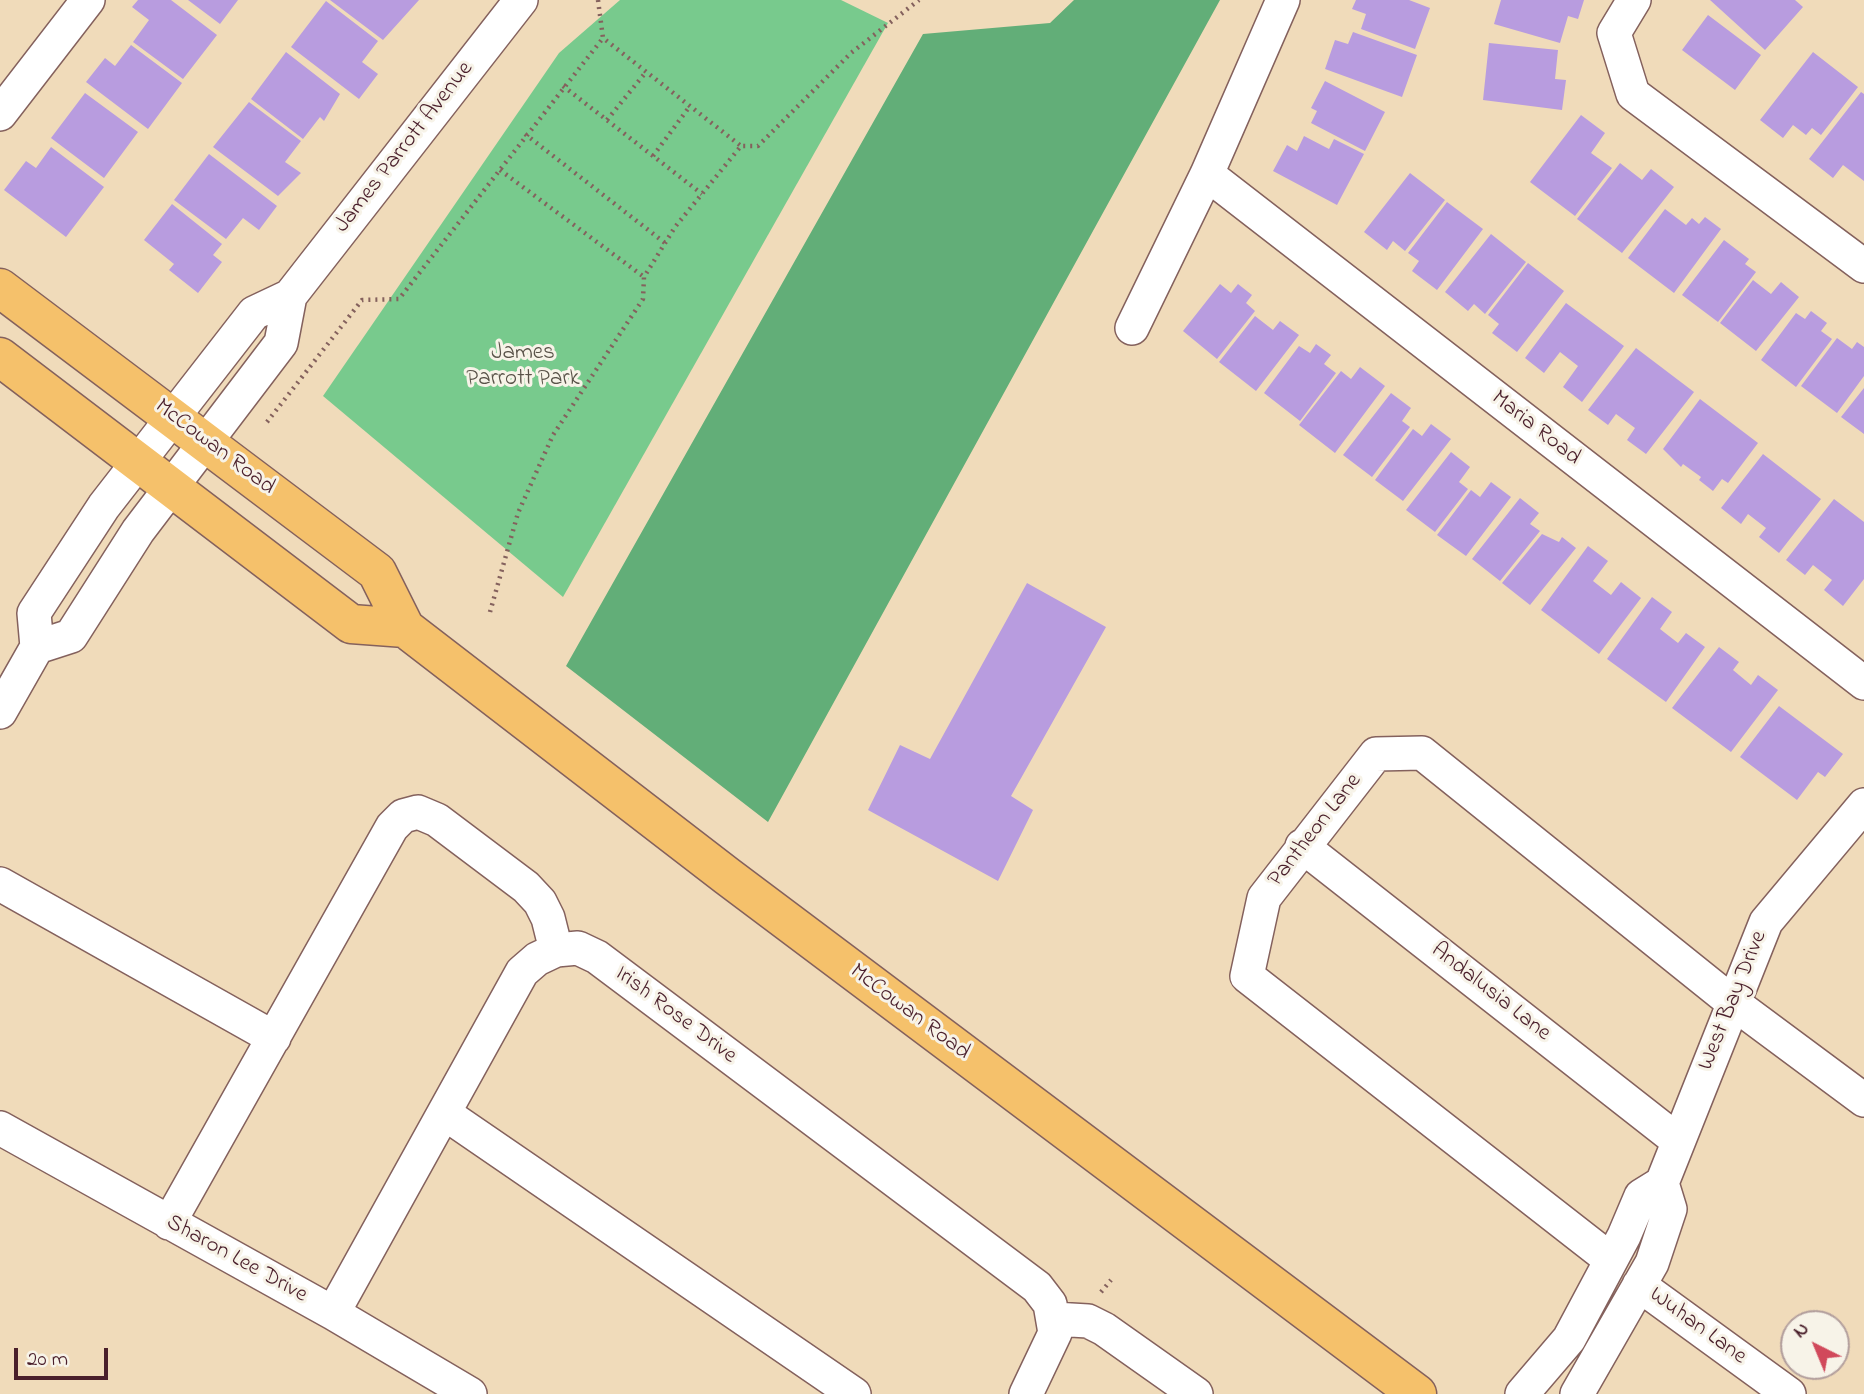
<!DOCTYPE html>
<style>
body{margin:0}
#map{position:relative;width:1864px;height:1394px;overflow:hidden;background:#f0dbba;font-family:"Indie Flower",sans-serif}
canvas{display:block}
.north{position:absolute;left:1780px;top:1310px;width:70px;height:70px;box-sizing:border-box;background:#f7f3e8;border:2px solid #b29e9c;border-radius:50%;rotate:317deg;font-size:19px;font-weight:700;line-height:28px;text-align:center;color:#4a1f2b}
.north::after{content:'';display:block;margin:auto;width:24px;height:32px;background:#d1495b;clip-path:polygon(50% 0,100% 100%,50% 72%,0 100%)}
.scale{position:absolute;left:14px;top:1348px;width:94px;height:32px;box-sizing:border-box;border:4px solid #4a1f2b;border-top:0;padding-left:9px;font-size:21px;line-height:24px;white-space:nowrap;color:#4a1f2b;-webkit-text-stroke:5px #f7f3e8;paint-order:stroke}
</style>
<div id="map">
<canvas width="1864" height="1394"></canvas>
<div class="north">N</div>
<div class="scale">20 m</div>
</div>
<script>
const ctx = document.querySelector('canvas').getContext('2d');
ctx.lineJoin = 'round';
function fillPath(path, color) { ctx.fillStyle = color; ctx.fill(path, 'evenodd'); }
const shape = rows => new Path2D(rows.map(r => 'M' + r).join(''));
function trace(path, color, width, dash) { ctx.strokeStyle = color; ctx.lineWidth = width; ctx.lineCap = dash ? 'butt' : 'round'; ctx.setLineDash(dash || []); ctx.stroke(path); }
function write(font, color, halo, rows, align = 'center') {
  ctx.font = font + ' "Indie Flower",sans-serif'; ctx.lineWidth = 6; ctx.setLineDash([]); ctx.textBaseline = 'middle'; ctx.strokeStyle = halo; ctx.fillStyle = color; for (const [text, x, y, turn = 0] of rows) {
    ctx.save(); ctx.translate(x, y); ctx.rotate((+turn || 0) * Math.PI / 180); ctx.textAlign = isNaN(turn) ? turn : align; if (halo) ctx.strokeText(text, 0, 0); ctx.fillText(text, 0, 0); ctx.restore();
  }
}
fillPath(shape([
 [620,0,841,0,888,23,563,597,323,396,559,53]
]), '#78ca8d');
fillPath(shape([
 [1074,0,1220,0,768,822,566,666,923,34,1050,23]
]), '#62ae78');
fillPath(shape([
 [138,0,171,0,217,35,183,79,133,42,149,20,132,7],
 [188,0,238,0,220,24],
 [330,0,419,0,383,40],
 [1356,0,1409,0,1430,8,1415,49,1361,29,1366,14,1352,9],
 [1501,0,1584,0,1578,19,1568,16,1560,43,1494,24],
 [1710,0,1795,0,1803,7,1765,50],
 [326,1,378,41,362,62,378,74,359,99,291,47],
 [1708,15,1761,55,1735,90,1682,50],
 [1353,32,1417,55,1402,97,1325,69,1335,40,1348,44],
 [1489,43,1558,50,1555,79,1566,80,1562,110,1483,100],
 [131,45,182,83,148,129,86,82,105,58,115,66],
 [286,52,340,94,324,121,320,117,303,139,251,99],
 [1813,52,1858,87,1821,135,1812,128,1806,135,1793,125,1783,138,1760,120],
 [1325,81,1385,112,1365,151,1311,123,1317,111,1311,108],
 [1861,92,1864,94,1864,181,1843,165,1833,178,1809,159],
 [85,93,138,132,104,178,51,138],
 [249,102,301,141,285,162,301,173,278,196,213,147],
 [1581,115,1605,133,1591,153,1612,168,1575,216,1530,182],
 [1304,136,1329,149,1334,139,1364,154,1337,205,1273,171,1287,145,1297,151],
 [51,147,104,187,66,237,4,190,26,161,36,168],
 [209,154,277,206,259,230,243,218,226,239,174,200],
 [1620,163,1642,180,1651,169,1674,187,1622,253,1577,219],
 [1410,173,1445,200,1405,251,1393,241,1387,250,1364,232],
 [1447,202,1483,229,1437,290,1412,271,1419,261,1408,253],
 [172,204,222,244,213,255,222,262,198,293,169,270,174,264,144,240],
 [1665,209,1686,225,1692,218,1699,224,1705,217,1721,229,1674,293,1628,258],
 [1491,234,1526,262,1485,314,1474,304,1468,311,1445,292],
 [1724,240,1749,259,1745,264,1756,272,1718,322,1682,295],
 [1528,263,1564,291,1517,352,1492,333,1499,324,1488,315],
 [1753,280,1771,294,1781,282,1799,297,1756,351,1720,323],
 [1220,284,1231,293,1238,284,1252,295,1246,303,1255,311,1217,359,1183,331],
 [1566,303,1624,346,1582,402,1563,387,1578,366,1560,352,1544,373,1525,358],
 [1811,311,1827,323,1821,331,1832,339,1796,387,1761,360,1796,313,1805,319],
 [1255,316,1273,330,1280,321,1299,335,1256,391,1219,362],
 [1837,338,1852,349,1857,342,1864,347,1864,376,1837,413,1801,386],
 [1316,344,1331,355,1324,364,1336,373,1300,421,1264,393,1299,346,1310,353],
 [1636,348,1694,392,1646,454,1627,440,1635,428,1616,414,1608,425,1588,410],
 [1360,367,1385,386,1335,453,1299,425,1341,371,1351,379],
 [1864,388,1864,434,1841,417],
 [1391,393,1411,408,1402,421,1410,427,1372,477,1343,455],
 [1700,399,1758,443,1728,483,1722,479,1713,491,1699,480,1701,477,1683,464,1681,467,1663,449],
 [1431,424,1451,439,1403,501,1375,480,1413,429,1422,436],
 [1451,452,1470,467,1459,482,1468,489,1435,532,1406,510],
 [1763,454,1821,499,1779,553,1759,537,1766,528,1748,514,1741,524,1721,508],
 [1491,482,1511,497,1466,556,1437,535,1471,490,1480,497],
 [1520,498,1539,513,1530,524,1540,531,1500,581,1472,559],
 [1834,499,1864,522,1864,579,1843,606,1824,590,1832,580,1813,565,1805,575,1786,560],
 [1542,534,1559,542,1562,537,1576,548,1530,605,1502,583],
 [1588,546,1608,561,1593,581,1611,595,1621,582,1641,598,1599,654,1541,610],
 [1027,583,1106,627,1011,796,1033,810,998,881,868,810,900,745,930,759],
 [1652,597,1672,612,1660,629,1678,643,1686,633,1705,647,1666,702,1607,659],
 [1719,647,1739,662,1733,670,1751,685,1758,675,1778,690,1731,752,1672,708],
 [1779,706,1843,754,1825,777,1818,772,1797,800,1740,757]
]), '#b89cdf');
const minor = shape([
 [1634,0,1614,33,1633,94,1864,266],
 [0,114,88,0],
 [1207,174,1864,683],
 [1132,328,1207,174,1283,0],
 [37,647,71,636,138,531,281,343,290,296,521,0],
 [0,712,37,647,34,613,104,506,254,313,290,296],
 [1302,846,1677,1140],
 [0,884,274,1038],
 [444,1113,854,1394],
 [0,1128,333,1313,470,1394],
 [169,1223,392,827,403,816,418,812,437,820,526,887,540,902,548,918,556,950],
 [1611,1260,1247,976,1264,898,1376,754,1422,753,1732,1002,1864,1100],
 [1639,1285,1789,1394],
 [333,1313,522,972,537,959,556,950,578,948,597,957,1037,1287,1050,1304,1055,1333,1026,1394],
 [1054,1319,1088,1321,1104,1329,1196,1394],
 [1522,1394,1569,1339,1624,1236,1641,1196,1662,1183],
 [1577,1394,1652,1263,1670,1209,1662,1183,1766,922,1864,805]
]);
const major = shape([
 [0,288,377,572,405,628,727,876,1417,1394],
 [0,357,351,624,405,628]
]);
trace(minor, '#84615d', 36);
trace(major, '#84615d', 41);
trace(shape([
 [598,0,603,38,741,146],
 [563,86,702,194],
 [607,120,646,72],
 [525,134,665,243],
 [653,156,690,106],
 [500,170,644,277],
 [267,422,362,300,399,299,603,38],
 [490,612,518,513,553,435,643,299,644,277,675,227,741,146,758,146,851,53,919,0],
 [1101,1292,1111,1280]
]), '#84615d', 4.5, [2, 5]);
trace(minor, '#fff', 33);
trace(major, '#f5c16b', 38);
write('23px', '#4a1f2b', '#f7f3e8', [
 ["James Parrott Avenue",405,148,-52],
 ["Maria Road",1535,429,38],
 ["McCowan Road",214,448,37],
 ["Pantheon Lane",1316,831,-52],
 ["Andalusia Lane",1490,993,38],
 ["West Bay Drive",1734,1001,-68],
 ["McCowan Road",909,1013,37],
 ["Irish Rose Drive",675,1016,37],
 ["Sharon Lee Drive",236,1260,29],
 ["Wuhan Lane",1697,1327,36]
]);
write('23px', '#585248', '#f7f3e8', [
 ["James",523,354],
 ["Parrott Park",523,380]
]);
</script>
